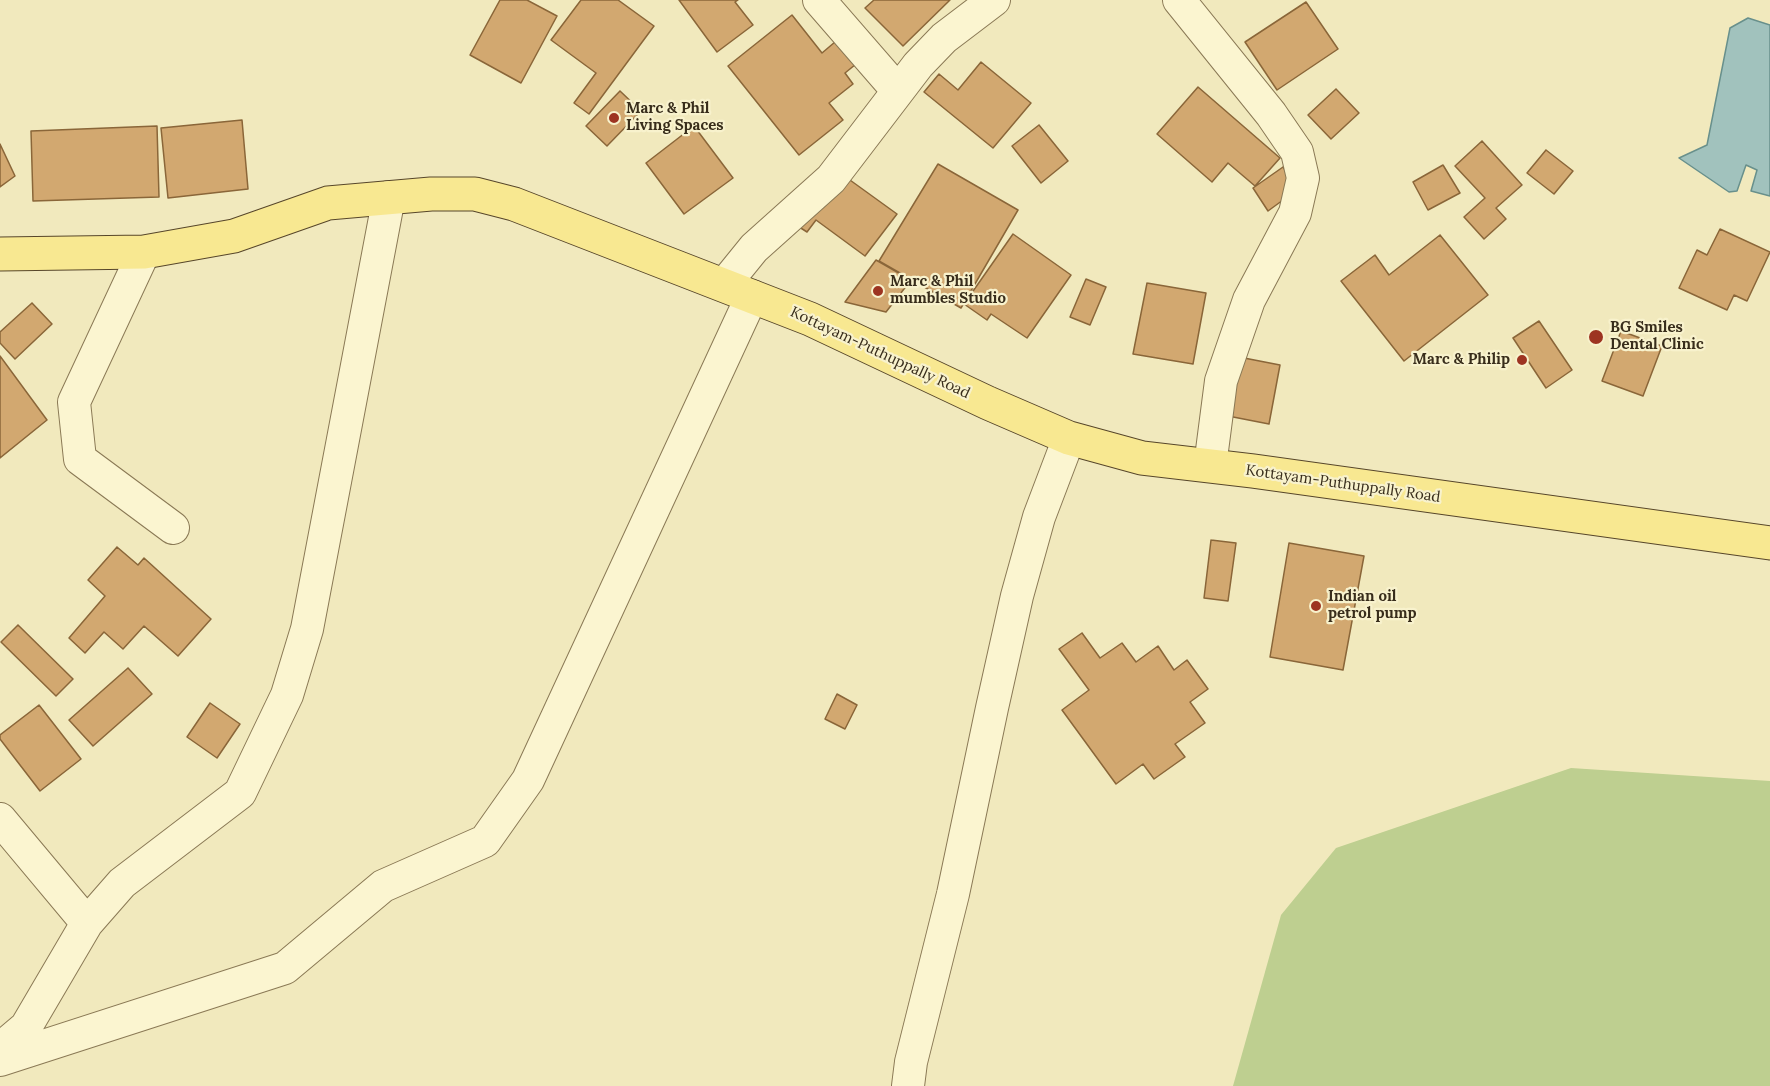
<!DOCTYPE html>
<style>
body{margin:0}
canvas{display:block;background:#f1e9bd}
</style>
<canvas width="1770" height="1086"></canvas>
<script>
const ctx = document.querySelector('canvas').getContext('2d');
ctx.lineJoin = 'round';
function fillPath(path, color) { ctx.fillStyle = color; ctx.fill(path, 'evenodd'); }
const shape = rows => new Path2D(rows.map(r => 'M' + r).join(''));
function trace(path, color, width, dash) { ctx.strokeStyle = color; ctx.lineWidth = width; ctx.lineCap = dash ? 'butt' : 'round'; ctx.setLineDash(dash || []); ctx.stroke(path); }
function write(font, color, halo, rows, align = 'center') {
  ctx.font = font + ' Lora,serif'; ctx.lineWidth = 4.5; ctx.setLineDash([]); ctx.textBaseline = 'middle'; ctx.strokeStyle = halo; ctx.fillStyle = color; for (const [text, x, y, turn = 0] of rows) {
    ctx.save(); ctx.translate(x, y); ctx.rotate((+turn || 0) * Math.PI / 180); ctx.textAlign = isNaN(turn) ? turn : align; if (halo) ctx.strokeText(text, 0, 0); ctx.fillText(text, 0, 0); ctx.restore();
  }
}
fillPath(shape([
 [1571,768,1770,781,1770,1086,1233,1086,1281,915,1336,848]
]), '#becf90');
const water = shape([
 [1748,18,1770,25,1770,196,1751,191,1757,170,1746,165,1737,191,1729,192,1679,158,1707,145,1730,28,1748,18]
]);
fillPath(water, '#a1c2bd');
trace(water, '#68908c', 1.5);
const building = shape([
 [500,0,527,0,557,16,521,83,470,55,500,0],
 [581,0,618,0,654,26,589,114,574,103,596,73,551,40,581,0],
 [679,0,738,0,735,2,753,25,717,52,679,0],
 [874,0,950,0,903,46,865,8,874,0],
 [1306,2,1338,49,1277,90,1245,42,1306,2],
 [792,15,822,53,842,36,861,60,845,73,853,84,829,103,843,120,799,155,728,66,792,15],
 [981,62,1031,103,993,148,924,92,939,74,958,90,981,62],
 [1198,87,1280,158,1255,186,1228,163,1212,182,1157,134,1198,87],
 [1336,89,1359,113,1331,139,1308,115,1336,89],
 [620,91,641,111,607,146,586,126,620,91],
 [242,120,248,189,168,198,161,128,242,120],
 [1039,125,1068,161,1041,183,1012,146,1039,125],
 [157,126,159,197,33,201,31,131,157,126],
 [694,126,733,178,684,214,646,163,694,126],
 [1482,141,1522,185,1496,208,1506,219,1484,239,1464,217,1485,198,1455,166,1482,141],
 [0,144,15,176,0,187,0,144],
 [1546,150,1573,171,1554,194,1527,173,1546,150],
 [938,164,1018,210,961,308,879,261,938,164],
 [1443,165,1460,193,1428,210,1413,182,1443,165],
 [1283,167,1298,189,1268,211,1253,188,1283,167],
 [843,175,897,214,865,256,816,220,807,232,793,223,843,175],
 [1720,229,1770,252,1747,301,1734,295,1727,310,1679,288,1697,250,1707,255,1720,229],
 [1013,234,1071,275,1027,338,991,314,987,320,964,304,1013,234],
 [1440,235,1488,295,1404,361,1341,281,1375,255,1389,275,1440,235],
 [876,260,911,280,886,312,845,302,876,260],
 [1086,279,1106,287,1090,325,1070,317,1086,279],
 [1147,283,1206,293,1193,364,1133,354,1147,283],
 [32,303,52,324,15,359,0,343,0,332,32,303],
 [1539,321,1572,370,1546,388,1513,338,1539,321],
 [1621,331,1662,346,1643,396,1602,381,1621,331],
 [0,356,47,420,0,458,0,356],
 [1239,357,1280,365,1269,424,1228,416,1239,357],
 [1211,540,1236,543,1228,601,1204,598,1211,540],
 [1289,543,1364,556,1343,670,1270,657,1289,543],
 [117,547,138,565,144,558,211,619,178,656,144,626,123,649,104,632,85,653,69,638,105,596,88,580,117,547],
 [18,625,73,679,56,696,1,642,18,625],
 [1082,633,1100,658,1122,643,1136,662,1158,646,1174,670,1187,660,1208,689,1190,702,1205,723,1175,744,1185,757,1154,779,1143,764,1116,784,1062,710,1089,690,1059,649,1082,633],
 [128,668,152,694,93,746,69,720,128,668],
 [837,694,857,705,845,729,825,719,837,694],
 [210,703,240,724,217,758,187,737,210,703],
 [39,705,81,759,40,791,0,739,0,735,39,705]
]);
fillPath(building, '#d2a870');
trace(building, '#8a6639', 1.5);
const minor = shape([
 [819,0,898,91],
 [1179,0,1271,114,1297,152,1303,178,1295,213,1249,300,1221,381,1210,466],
 [144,252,74,402,80,459,173,528],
 [724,285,754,248,831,179,918,65,944,38,994,0],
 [0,819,87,923],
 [0,1049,26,1027,87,923,122,883,240,793,287,695,307,629,389,197],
 [0,1060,285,968,383,886,485,841,528,780,752,296],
 [908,1086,911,1062,953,894,992,708,1017,596,1039,517,1069,438]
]);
const major = shape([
 [0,254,144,252,234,236,328,203,431,194,475,194,514,204,810,319,988,403,1069,438,1142,458,1253,471,1770,543]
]);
trace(minor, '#8a7955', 34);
trace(major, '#57462a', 35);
trace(minor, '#fbf5d0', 32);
trace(major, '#f8e891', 33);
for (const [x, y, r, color] of [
 [614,118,6,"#9d3421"],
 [878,291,6,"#9d3421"],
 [1596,337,8,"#9d3421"],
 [1522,360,6,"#9d3421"],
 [1316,606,6,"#9d3421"]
]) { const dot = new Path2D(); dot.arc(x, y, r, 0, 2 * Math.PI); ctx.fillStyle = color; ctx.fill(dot); trace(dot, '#f8f2cd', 2); }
write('bold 15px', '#382d1b', '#f8f2cd', [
 ["Marc & Phil",626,109],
 ["Living Spaces",626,126],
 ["Marc & Phil",890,282],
 ["mumbles Studio",890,299],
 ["BG Smiles",1610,328],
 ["Dental Clinic",1610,345],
 ["Marc & Philip",1510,360,"right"],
 ["Indian oil",1328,597],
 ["petrol pump",1328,614]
], 'left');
write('15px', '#382d1b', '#f8f2cd', [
 ["Kottayam-Puthuppally Road",880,353,25],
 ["Kottayam-Puthuppally Road",1343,484,8]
]);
</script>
